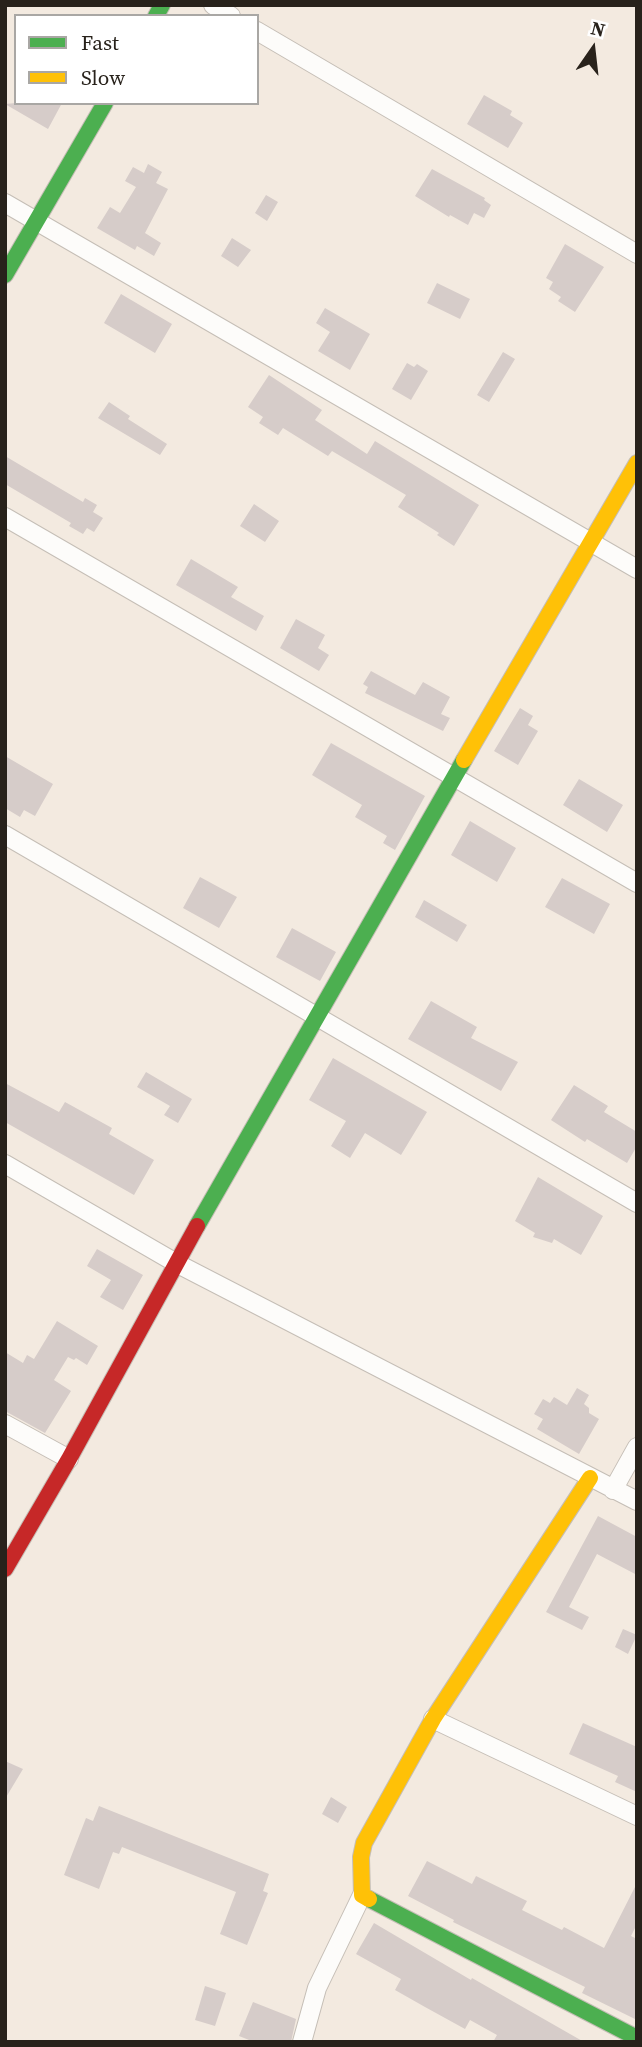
<!DOCTYPE html>
<style>
body{margin:0}
#map{position:relative;width:642px;height:2047px;overflow:hidden;background:#f3eae0;font-family:"Source Serif 4",serif}
canvas{display:block}
.frame{position:absolute;inset:0;border:7px solid #28221b;pointer-events:none}
.legend{position:absolute;left:14px;top:14px;width:245px;height:91px;box-sizing:border-box;background:#fff;border:2px solid #a9a7a4;margin:0;padding:9px 12px;list-style:none;font-size:21px;color:#28221b}
.legend li{display:flex;align-items:center;gap:14px;height:35px}
.legend b{width:35px;border:2px solid #a9a7a4}
.north{position:absolute;left:558px;top:14px;width:70px;height:70px;-webkit-text-stroke:5px #fff;paint-order:stroke;rotate:14deg;font-size:19px;font-weight:700;line-height:28px;text-align:center;color:#28221b}
.north::after{content:'';display:block;margin:auto;width:24px;height:32px;background:#28221b;clip-path:polygon(50% 0,100% 100%,50% 72%,0 100%)}
</style>
<div id="map">
<canvas width="642" height="2047"></canvas>
<div class="frame"></div>
<ul class="legend">
<li><b style="height:9px;background:#4caf50"></b>Fast</li>
<li><b style="height:9px;background:#ffc107"></b>Slow</li>
</ul>
<div class="north">N</div>
</div>
<script>
const ctx = document.querySelector('canvas').getContext('2d');
ctx.lineJoin = 'round';
function fillPath(path, color) { ctx.fillStyle = color; ctx.fill(path, 'evenodd'); }
const shape = rows => new Path2D(rows.map(r => 'M' + r).join(''));
function trace(path, color, width, dash) { ctx.strokeStyle = color; ctx.lineWidth = width; ctx.lineCap = dash ? 'butt' : 'round'; ctx.setLineDash(dash || []); ctx.stroke(path); }
fillPath(shape([
 [484,95,512,111,510,115,523,123,508,148,467,124],
 [16,103,62,103,48,129,5,104],
 [148,164,162,172,156,183,168,189,145,233,161,243,154,256,137,246,135,250,97,228,110,207,120,213,136,187,125,181,133,167,144,173],
 [432,169,485,198,484,200,491,205,484,218,474,213,468,225,450,215,449,217,415,196],
 [266,195,278,202,267,221,255,213],
 [232,238,251,250,238,267,221,256],
 [565,244,604,267,575,312,558,301,561,297,549,289,553,282,546,278],
 [437,283,470,299,460,319,427,303],
 [121,294,172,324,155,353,104,323],
 [325,308,370,334,350,370,318,351,330,332,316,323],
 [503,352,515,359,489,402,477,395],
 [407,363,414,367,417,364,428,371,411,400,392,389],
 [269,375,322,410,315,420,367,454,375,441,479,505,454,546,437,535,439,533,398,507,406,495,332,451,328,456,283,428,278,435,259,423,263,417,248,407],
 [109,402,130,416,128,419,167,444,160,455,98,418],
 [5,456,83,502,85,498,97,505,93,512,103,518,94,532,87,528,83,534,69,526,71,523,5,484],
 [254,504,279,521,265,542,240,526],
 [191,559,238,587,231,597,264,616,256,631,176,585],
 [296,619,325,635,318,648,329,655,319,671,280,648],
 [371,671,415,695,423,682,450,697,441,714,450,718,443,731,365,693,368,687,363,684],
 [520,708,533,716,528,725,538,731,518,765,494,751],
 [331,743,425,796,395,850,383,843,387,836,355,817,362,805,312,775],
 [5,756,53,784,35,816,24,810,20,817,5,808],
 [579,779,623,805,607,832,563,805],
 [470,821,516,848,497,882,451,855],
 [200,877,237,897,219,928,183,908],
 [562,878,610,904,594,934,545,907],
 [424,900,467,925,457,942,415,917],
 [292,928,336,952,320,981,276,957],
 [431,1001,477,1027,471,1038,518,1062,501,1091,408,1039],
 [333,1058,427,1112,401,1155,365,1133,350,1158,331,1146,346,1121,309,1100],
 [146,1072,192,1099,178,1123,164,1115,170,1106,137,1087],
 [5,1083,59,1112,65,1102,112,1128,109,1134,154,1160,134,1195,5,1122],
 [574,1085,608,1106,604,1112,637,1132,637,1146,627,1163,587,1139,585,1142,551,1120],
 [538,1177,603,1216,581,1255,554,1239,552,1243,533,1237,535,1233,515,1221],
 [97,1249,143,1275,123,1310,100,1297,111,1280,87,1266],
 [57,1321,98,1346,87,1365,76,1358,74,1360,68,1357,54,1380,71,1391,45,1433,5,1411,5,1352,23,1363,27,1355,34,1359],
 [577,1388,589,1395,584,1404,589,1408,589,1413,599,1419,579,1454,537,1429,543,1419,534,1414,543,1399,550,1403,554,1397,567,1405],
 [598,1516,637,1537,637,1575,597,1554,569,1607,589,1617,582,1630,546,1612],
 [623,1629,637,1635,628,1654,615,1647],
 [583,1723,637,1747,637,1792,615,1782,618,1776,569,1754],
 [5,1761,23,1769,5,1799],
 [331,1797,347,1807,338,1823,322,1814],
 [99,1806,269,1874,263,1891,268,1893,247,1945,220,1934,236,1892,178,1869,122,1847,119,1854,113,1852,99,1889,64,1875,86,1818,93,1821],
 [427,1861,472,1884,476,1876,527,1901,522,1910,562,1930,564,1927,604,1948,637,1883,637,1924,631,1936,637,1939,637,2020,582,1993,585,1987,453,1922,454,1920,408,1896],
 [374,1923,471,1980,472,1978,584,2042,493,2042,497,2035,470,2020,465,2029,425,2007,395,1990,401,1979,356,1954],
 [205,1986,226,1993,215,2026,195,2020],
 [253,2002,296,2019,291,2042,254,2042,239,2036]
]), '#d6ccc9');
const street = shape([
 [213,5,231,16],
 [257,31,637,254],
 [5,203,637,569],
 [5,517,637,883],
 [5,835,637,1203],
 [5,1164,176,1263,637,1501],
 [5,1424,69,1459],
 [613,1490,637,1447],
 [433,1719,637,1816],
 [302,2042,317,1988,362,1895]
]);
const fast = shape([
 [156,16,162,5],
 [5,275,105,103],
 [197,1226,464,760],
 [369,1899,637,2038]
]);
const slow = shape([
 [464,760,637,463],
 [369,1899,362,1895,361,1857,364,1843,433,1719,590,1478]
]);
const jam = shape([
 [5,1569,69,1459,197,1226]
]);
trace(street, '#c5beb6', 20);
trace(fast, '#c5beb6', 18);
trace(slow, '#c5beb6', 18);
trace(jam, '#c5beb6', 18);
trace(street, '#fdfcfa', 18);
trace(fast, '#4caf50', 16);
trace(slow, '#ffc107', 16);
trace(jam, '#c62828', 16);
</script>
